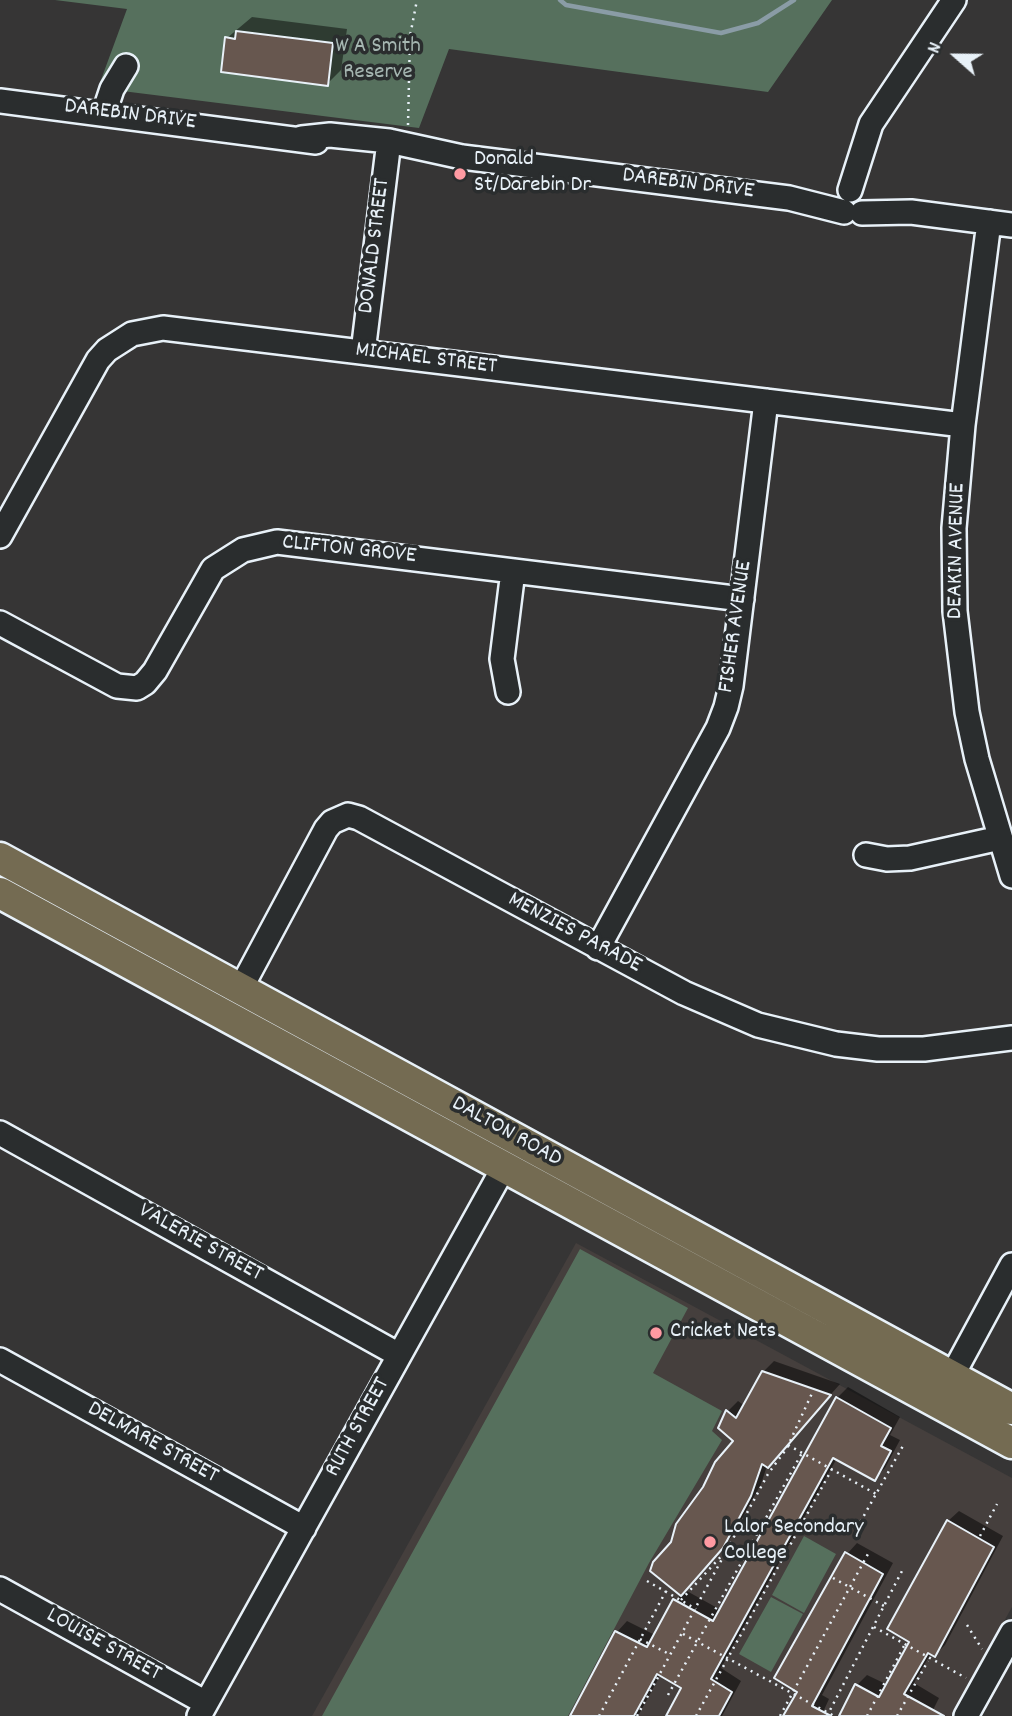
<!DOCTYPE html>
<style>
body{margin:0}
#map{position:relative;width:1012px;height:1716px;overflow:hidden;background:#363535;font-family:Dekko,sans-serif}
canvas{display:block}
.north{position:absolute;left:921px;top:21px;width:70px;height:70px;-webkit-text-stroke:5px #2a2d2e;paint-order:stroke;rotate:291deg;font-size:19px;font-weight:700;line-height:28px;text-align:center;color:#e8f1f8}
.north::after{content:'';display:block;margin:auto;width:24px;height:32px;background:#e8f1f8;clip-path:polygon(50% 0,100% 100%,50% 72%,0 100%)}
</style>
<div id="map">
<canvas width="1012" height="1716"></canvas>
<div class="north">N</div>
</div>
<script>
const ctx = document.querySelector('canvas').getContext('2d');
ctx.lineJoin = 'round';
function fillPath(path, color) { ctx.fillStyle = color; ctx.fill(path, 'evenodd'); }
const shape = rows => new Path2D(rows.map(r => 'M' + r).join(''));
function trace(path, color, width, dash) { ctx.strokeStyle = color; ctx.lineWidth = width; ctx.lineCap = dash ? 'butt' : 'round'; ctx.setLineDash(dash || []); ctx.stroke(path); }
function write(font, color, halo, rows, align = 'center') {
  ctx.font = font + ' Dekko,sans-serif'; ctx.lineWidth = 7; ctx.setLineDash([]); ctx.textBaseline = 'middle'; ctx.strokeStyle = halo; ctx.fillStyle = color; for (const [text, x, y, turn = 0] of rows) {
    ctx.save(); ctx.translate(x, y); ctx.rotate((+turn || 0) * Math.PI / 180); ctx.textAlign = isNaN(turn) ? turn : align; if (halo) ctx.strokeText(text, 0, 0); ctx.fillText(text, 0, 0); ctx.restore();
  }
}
fillPath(shape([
 [576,1243,1012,1478,1012,1607,951,1716,312,1716]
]), '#453f3d');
fillPath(shape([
 [55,0,832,0,768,92,449,49,419,128,98,88,127,9],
 [580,1249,688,1308,653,1373,722,1411,712,1431,722,1440,649,1563,568,1716,322,1716],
 [804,1536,836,1554,804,1613,772,1595],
 [771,1597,803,1614,771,1672,739,1654]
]), '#56705d');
fillPath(shape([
 [252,17,347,29,341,70,327,84,227,38],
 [774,1361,840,1384,767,1466,761,1484,733,1535,685,1590,721,1610,837,1398,848,1387,900,1417,890,1435,900,1440,885,1468,874,1479,837,1458,721,1668,741,1681,722,1716,668,1716,684,1688,661,1674,638,1716,572,1716,617,1632,627,1621,655,1635,681,1594,672,1543,736,1441,720,1428,728,1411,738,1401,745,1406,763,1372],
 [959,1511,1003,1536,945,1645,935,1655,931,1653,914,1683,939,1698,930,1716,846,1716,857,1685,867,1675,888,1685,911,1641,948,1521],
 [857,1543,893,1563,822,1695,829,1699,824,1710,818,1716,785,1716,799,1691,847,1554]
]), '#0007');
trace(shape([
 [560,0,566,5,721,33,758,23,794,0]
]), '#8a9ca6', 4.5);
const building = shape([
 [236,31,333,43,328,86,221,72,225,37,235,39,236,31],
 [762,1371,831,1395,768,1468,762,1464,751,1496,723,1548,681,1596,650,1571,653,1562,671,1542,676,1524,703,1487,715,1462,733,1441,718,1428,726,1410,736,1418,762,1371],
 [836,1397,891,1428,881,1446,891,1451,875,1481,833,1458,711,1679,732,1692,719,1716,666,1716,681,1688,657,1674,634,1716,570,1716,615,1631,647,1647,673,1599,713,1621,836,1397],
 [947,1520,994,1547,935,1657,928,1653,904,1694,944,1716,839,1716,855,1684,879,1697,909,1642,887,1629,947,1520],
 [845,1552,883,1574,812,1706,831,1716,783,1716,797,1692,774,1678,845,1552]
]);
fillPath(building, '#67574f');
trace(building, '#e8f1f8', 2);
const minor = shape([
 [0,101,316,142],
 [104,113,112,89,126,66],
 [302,138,330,135,389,141,462,157,789,198,844,212],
 [850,190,871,124,954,0],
 [862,213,911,212,1012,225],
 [989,222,963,425,954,528,955,611,967,712,977,759,1012,876],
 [363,352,389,141],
 [0,536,98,360,107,350,132,334,163,328,963,425],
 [0,623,117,686,137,688,145,683,155,671,213,569,243,550,277,542,742,599],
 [508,692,502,659,513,571],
 [866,855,887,859,910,858,1000,838],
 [598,948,718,728,726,707,731,686,766,401],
 [241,988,326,829,332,822,348,815,359,818,684,993,758,1025,836,1044,878,1049,924,1049,1012,1038],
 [0,1133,399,1355],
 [0,1360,304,1528],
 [952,1376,1012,1265],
 [0,1589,206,1703],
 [199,1716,504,1167],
 [966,1716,1012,1633]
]);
const major = shape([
 [0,858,1012,1409],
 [0,893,1012,1443]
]);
trace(minor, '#e8f1f8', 28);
trace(major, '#e8f1f8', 35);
trace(shape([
 [408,125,410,36,417,0],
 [788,1445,876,1494],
 [857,1528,904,1444],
 [980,1536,997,1504],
 [833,1578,884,1606],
 [647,1581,696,1609],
 [681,1600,726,1551],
 [967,1625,982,1649],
 [874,1627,966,1678],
 [683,1634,834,1716],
 [640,1639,671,1655],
 [668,1695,803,1451],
 [599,1716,666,1591],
 [637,1716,768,1474,787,1448,813,1391],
 [696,1716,832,1469],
 [780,1716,869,1552],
 [827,1716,902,1571],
 [867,1716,904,1646],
 [897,1716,928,1661]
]), '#e8f1f8', 2.5, [2, 5]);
trace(minor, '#2a2d2e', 23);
trace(major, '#746b52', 30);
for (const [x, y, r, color] of [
 [460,174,7,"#ff9aa2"],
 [656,1333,7,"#ff9aa2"],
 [710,1542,7,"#ff9aa2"]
]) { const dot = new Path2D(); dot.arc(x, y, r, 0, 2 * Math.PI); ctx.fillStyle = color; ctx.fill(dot); trace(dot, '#2a2d2e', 2.5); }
write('23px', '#a6b7b2', '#2a2d2e', [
 ["W A Smith",378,48],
 ["Reserve",378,74]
]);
write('23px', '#e8f1f8', '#2a2d2e', [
 ["DAREBIN DRIVE",130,116,7],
 ["DAREBIN DRIVE",688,185,7],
 ["DONALD STREET",376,246,-83],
 ["MICHAEL STREET",426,360,7],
 ["CLIFTON GROVE",349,551,6],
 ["DEAKIN AVENUE",958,551,-89],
 ["FISHER AVENUE",737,627,-82],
 ["MENZIES PARADE",574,934,28],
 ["DALTON ROAD",506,1133,29],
 ["VALERIE STREET",200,1244,29],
 ["RUTH STREET",359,1428,-61],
 ["DELMARE STREET",152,1444,29],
 ["LOUISE STREET",103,1646,29]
]);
write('23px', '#e8f1f8', '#2a2d2e', [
 ["Donald",474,161],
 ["St/Darebin Dr",474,187],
 ["Cricket Nets",670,1333],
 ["Lalor Secondary",724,1529],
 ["College",724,1555]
], 'left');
</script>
